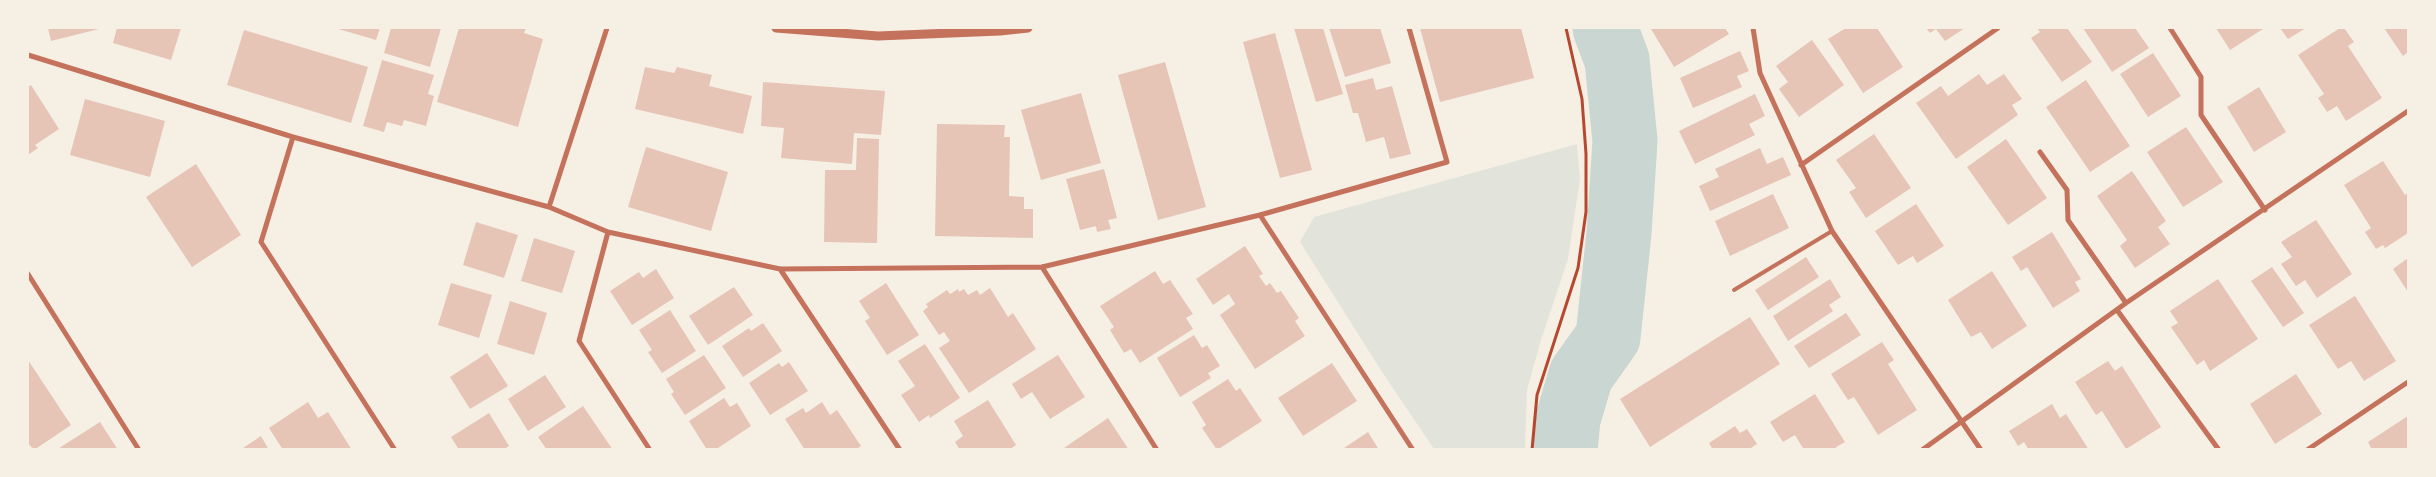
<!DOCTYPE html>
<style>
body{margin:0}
#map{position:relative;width:2436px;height:477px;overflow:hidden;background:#f6efe4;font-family:Lato,sans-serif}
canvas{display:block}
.frame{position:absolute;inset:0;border:29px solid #f6efe4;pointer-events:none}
</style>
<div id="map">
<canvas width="2436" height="477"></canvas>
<div class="frame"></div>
</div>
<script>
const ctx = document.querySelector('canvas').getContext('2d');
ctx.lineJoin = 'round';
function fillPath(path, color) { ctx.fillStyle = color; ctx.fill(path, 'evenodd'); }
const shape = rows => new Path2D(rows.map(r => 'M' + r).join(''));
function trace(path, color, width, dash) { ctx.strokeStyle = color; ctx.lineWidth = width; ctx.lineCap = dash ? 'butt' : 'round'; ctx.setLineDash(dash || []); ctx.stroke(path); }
fillPath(shape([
 [1577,144,1580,179,1568,259,1541,340,1527,390,1525,449,1434,449,1382,372,1300,242,1314,217]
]), '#e2e4dc');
trace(shape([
 [1565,450,1568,419,1581,375,1608,337,1619,233,1625,141,1617,60,1605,28]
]), '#c9d6d2', 65);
fillPath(shape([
 [48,28,98,28,99,29,51,41],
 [117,28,181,28,171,60,113,43],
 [335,28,380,28,376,40],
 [391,28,441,28,430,67,384,53],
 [459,28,526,28,524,33,543,39,518,127,437,102],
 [1294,28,1323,28,1343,94,1316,102],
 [1329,28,1380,28,1391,63,1345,77],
 [1420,28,1521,28,1534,78,1440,102],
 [1654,28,1725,28,1729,34,1674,67,1651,29],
 [1846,28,1877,28,1903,67,1863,93,1828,39],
 [1926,28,1965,28,1945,41,1936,29,1930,33],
 [2037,28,2067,28,2092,62,2062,82,2031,38,2040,32],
 [2083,28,2135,28,2149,48,2112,72],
 [2216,28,2262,28,2263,29,2230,50],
 [2280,28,2306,28,2288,39],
 [2340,28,2344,28,2354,42,2348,46,2382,98,2346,121,2337,106,2327,112,2318,98,2324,94,2298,55],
 [2384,28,2408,28,2408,52,2403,56],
 [244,30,368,67,351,123,227,85],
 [1275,33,1312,170,1280,178,1243,42],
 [1812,40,1844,85,1799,117,1779,89,1788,82,1776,66],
 [1740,51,1749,71,1737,76,1742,87,1693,108,1680,78],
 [2153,53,2181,96,2148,117,2120,74],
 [382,60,434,75,428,94,434,96,426,126,404,120,402,126,387,122,384,132,363,126],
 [1165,62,1206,207,1158,220,1118,75],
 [645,67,674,73,677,67,712,75,709,86,752,96,743,134,635,109],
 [1979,74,1987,85,2004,74,2022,99,2012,105,2018,115,1956,159,1916,103,1941,86,1948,96],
 [1373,78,1376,90,1392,86,1411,154,1390,159,1384,137,1366,142,1358,113,1353,113,1345,85],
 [2086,80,2130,146,2090,172,2046,107],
 [763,82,885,91,881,135,854,133,852,164,781,158,784,128,761,126],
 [31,85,59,129,35,145,38,148,28,155,28,87],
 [2259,87,2286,132,2254,152,2227,107],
 [1081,93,1101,163,1041,180,1021,110],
 [1755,94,1765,116,1749,124,1755,135,1695,164,1679,131],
 [85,99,165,121,150,177,70,155],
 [937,124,1005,125,1004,137,1010,137,1009,196,1024,197,1024,209,1033,209,1033,238,935,236],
 [2186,127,2223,182,2183,207,2147,152],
 [1874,134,1911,188,1866,218,1849,192,1856,188,1836,160],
 [857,138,879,139,877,243,824,242,825,170,856,170],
 [2006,139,2047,198,2008,225,1967,167],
 [646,147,728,172,711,231,628,207],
 [1760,148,1767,164,1783,157,1791,175,1710,211,1699,186,1719,177,1715,169],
 [2383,161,2405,195,2408,193,2408,233,2385,248,2383,245,2376,249,2365,232,2371,228,2344,185],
 [196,164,241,235,192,267,146,197],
 [1104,169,1117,218,1108,220,1111,229,1097,232,1096,226,1080,230,1066,179],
 [2132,171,2166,221,2158,227,2170,244,2135,268,2120,246,2127,240,2097,196],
 [1773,194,1789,228,1730,256,1715,221],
 [1916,204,1944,246,1917,263,1913,256,1898,265,1875,231],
 [2316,220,2352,274,2317,298,2305,280,2296,286,2281,264,2292,257,2281,242],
 [476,222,518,235,504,278,463,265],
 [2052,232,2081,279,2075,282,2080,291,2053,308,2027,267,2021,271,2012,257],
 [534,238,575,251,562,293,521,281],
 [1245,246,1263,274,1259,276,1266,286,1270,283,1277,293,1281,291,1299,318,1295,321,1305,336,1255,369,1220,315,1235,304,1229,294,1213,305,1196,279],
 [1806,257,1819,277,1768,310,1755,290],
 [2408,258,2408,292,2393,269],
 [2272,267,2304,313,2283,327,2251,281],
 [656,269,674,298,632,325,610,291,639,272,643,278],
 [1155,271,1163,284,1170,280,1193,314,1186,318,1193,329,1140,363,1131,349,1124,353,1110,330,1114,327,1100,306],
 [1992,271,2027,326,1992,349,1981,332,1971,337,1948,300],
 [1830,279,1841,297,1829,305,1833,311,1788,341,1773,316],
 [2218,279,2258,339,2210,371,2204,360,2197,365,2171,327,2178,323,2170,311],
 [451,283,492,295,479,338,438,325],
 [886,283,919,335,887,355,865,321,870,318,859,301],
 [734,287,753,315,708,345,689,316],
 [990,288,1008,317,1013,313,1036,349,969,393,939,348,950,341,944,332,939,335,923,311,928,307,926,304,947,290,950,294,958,289,959,292,964,289,968,295,977,290,980,295],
 [2355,296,2396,361,2364,381,2351,361,2338,369,2309,325],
 [510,301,547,313,534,355,497,344],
 [670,310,696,351,662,373,648,352,652,350,639,330],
 [1846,313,1861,335,1809,368,1794,346],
 [1750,317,1780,364,1650,447,1620,399],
 [763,323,782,351,743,377,722,346,749,328,751,331],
 [1194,335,1202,348,1207,345,1220,366,1208,373,1211,378,1180,397,1157,358],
 [1882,342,1894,360,1888,364,1917,410,1878,435,1854,397,1848,400,1831,374],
 [925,344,960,398,930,418,929,415,919,422,901,395,915,386,898,361],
 [487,353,508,386,470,409,450,377],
 [704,355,726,388,685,415,671,394,674,392,666,379],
 [1058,355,1085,397,1050,419,1032,392,1021,399,1012,384],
 [28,360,71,425,34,450,28,443],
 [2108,361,2115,371,2122,366,2161,427,2126,449,2102,411,2096,415,2075,382],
 [789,362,808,391,770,415,749,383,779,363,782,367],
 [1332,363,1357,401,1303,436,1278,398],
 [2296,374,2322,414,2275,444,2250,404],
 [545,375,566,407,528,431,508,399],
 [1228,379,1236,391,1240,388,1262,421,1217,450,1202,428,1206,425,1192,402],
 [1815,394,1845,442,1836,447,1838,450,1804,450,1795,435,1783,442,1770,422],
 [724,398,730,407,737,403,751,426,715,450,707,450,689,421],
 [988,400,1016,445,1009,450,960,450,955,442,963,436,954,421],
 [308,402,318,418,328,412,352,450,283,450,269,428],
 [822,402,830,415,837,410,861,446,855,450,805,450,785,419,803,408,806,413],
 [2052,404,2060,418,2066,414,2089,450,2029,450,2024,442,2018,446,2009,431],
 [583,406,613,450,547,450,538,437],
 [489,413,509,446,503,450,459,450,451,437],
 [2408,416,2408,450,2372,450,2368,442],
 [1108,418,1129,450,1061,450],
 [100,422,118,450,56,450],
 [1735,426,1740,433,1747,429,1757,444,1751,448,1752,450,1713,450,1709,443],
 [1368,432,1379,450,1341,450],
 [261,436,269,450,240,450]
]), '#e6c5b7');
trace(shape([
 [1532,450,1537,395,1578,268,1586,212,1586,154,1582,99,1566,28]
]), '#b5482f', 3);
trace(shape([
 [1734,290,1832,231]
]), '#c5725c', 4);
trace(shape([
 [1753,28,1760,73,1832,231,1981,450],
 [2170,28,2201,77,2201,115,2265,210],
 [28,55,293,137,549,207,608,232,780,269,1042,267,1260,215,1447,162,1409,28],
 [293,137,261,242,395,450],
 [2040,152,2067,190,2068,220,2126,303],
 [1801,165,1998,28],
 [549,207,607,28],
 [1260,215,1413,450],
 [608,232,579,341,650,450],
 [1042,267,1157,450],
 [780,269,900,450],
 [28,274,139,450],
 [2117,310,2219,450],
 [1922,450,2126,303,2408,111],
 [2307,450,2408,382]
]), '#c5725c', 5);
trace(shape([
 [776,28,878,36,1000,31,1028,28]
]), '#c5725c', 9);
</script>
